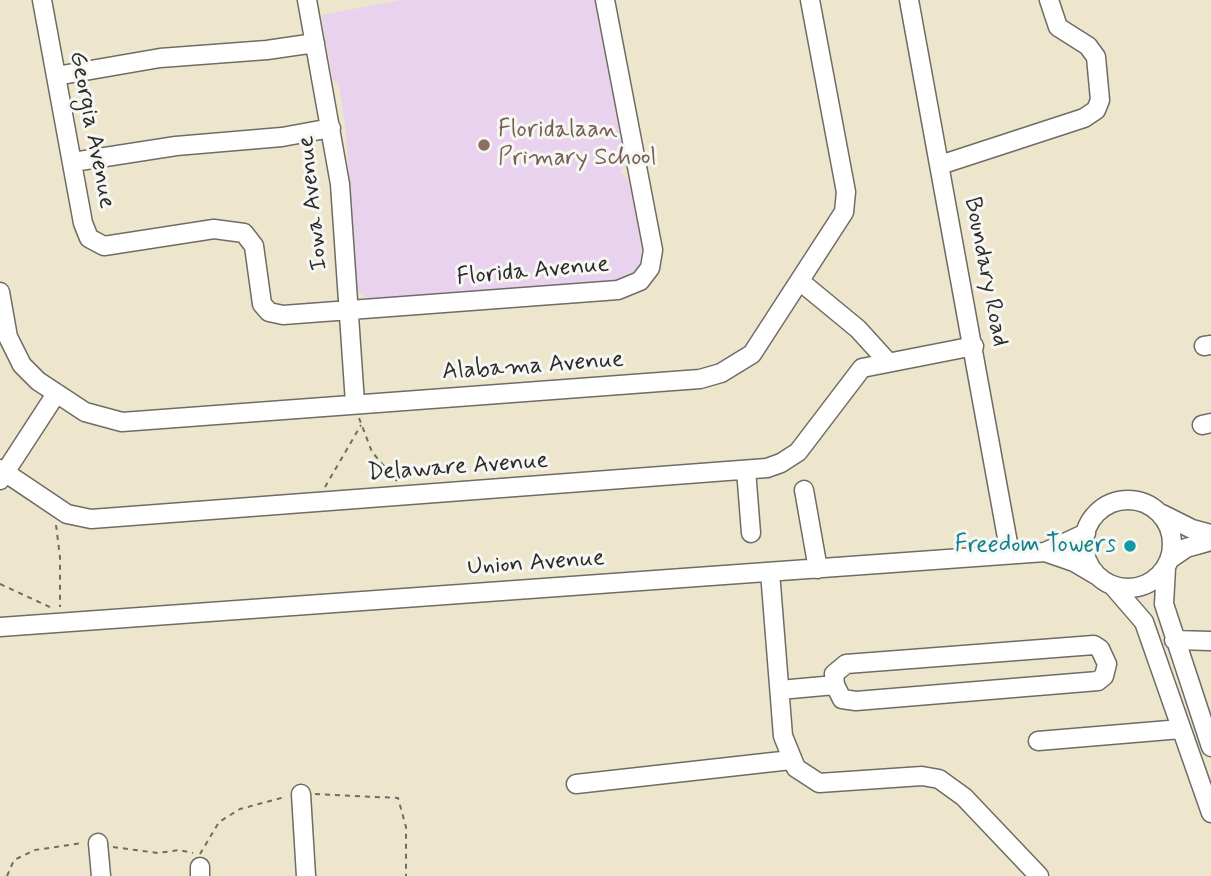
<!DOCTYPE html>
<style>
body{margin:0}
canvas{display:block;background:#ede6cd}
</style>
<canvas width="1211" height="876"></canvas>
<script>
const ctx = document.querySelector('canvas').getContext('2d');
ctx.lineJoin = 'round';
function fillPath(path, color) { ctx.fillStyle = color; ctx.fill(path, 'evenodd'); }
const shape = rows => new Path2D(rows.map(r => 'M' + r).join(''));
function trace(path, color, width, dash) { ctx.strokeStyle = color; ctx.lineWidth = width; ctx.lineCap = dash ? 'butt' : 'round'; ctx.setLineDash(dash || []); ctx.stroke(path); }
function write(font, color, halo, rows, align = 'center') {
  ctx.font = font + ' Mynerve,sans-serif'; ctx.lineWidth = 6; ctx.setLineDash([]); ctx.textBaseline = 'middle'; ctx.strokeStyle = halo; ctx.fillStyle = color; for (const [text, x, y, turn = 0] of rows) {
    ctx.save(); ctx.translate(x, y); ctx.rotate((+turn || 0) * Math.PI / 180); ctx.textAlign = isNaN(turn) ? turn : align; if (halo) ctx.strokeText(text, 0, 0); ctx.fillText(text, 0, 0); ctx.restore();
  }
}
fillPath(shape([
 [401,0,595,0,626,165,621,171,629,182,644,259,629,279,368,299,357,290,346,133,339,85,333,80,321,15]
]), '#e8d2ee');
const minor = shape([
 [42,0,83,223,89,238,104,246,214,229,244,233,254,246,262,304,269,312,283,315,618,290,640,281,650,268,653,250,605,0],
 [307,0,340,184,355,403],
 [909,0,1010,554],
 [56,76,160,58,267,50,315,43],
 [73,162,176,146,282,137,331,128],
 [940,165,1084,118,1096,110,1100,100,1096,57,1088,46,1058,27,1049,0],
 [801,282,858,329,888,362],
 [0,292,8,337,22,365,38,381,85,412,122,422,700,379,721,373,752,354,844,212,846,192,810,0],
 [1204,346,1211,345],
 [1202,425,1211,423],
 [0,469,67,514,91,519,767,468,781,463,798,452,862,368,974,346],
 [746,470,751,533],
 [0,480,56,394],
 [804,490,818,569],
 '1084 544a44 44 0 1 1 88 0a44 44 0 1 1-88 0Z',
 [1162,514,1192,529,1211,534],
 [1045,552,1074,562,1096,575],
 [1170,559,1186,548,1211,541],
 [1166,568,1164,604,1211,747],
 [770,572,783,736,796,768,819,783,922,776,939,779,964,797,1039,876],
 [1112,585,1144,622,1211,813],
 [0,627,1045,552,1086,533],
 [1174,640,1211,641],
 [780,690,835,685,834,674,846,664,1094,645,1100,649,1107,664,1104,676,1098,681,856,701,842,699,835,685],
 [1038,741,1181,729],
 [576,784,791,760],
 [301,794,306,876],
 [98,843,101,876],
 [200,867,200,876]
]);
trace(minor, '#6f6c64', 21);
trace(shape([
 [359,418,372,452,397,481],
 [325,487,361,425],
 [56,525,60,557,60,607],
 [0,584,52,608],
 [315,794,398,798,406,827,406,876],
 [113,847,158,853,179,850,193,853],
 [200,854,219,822,240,809,285,797],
 [7,876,14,860,35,850,83,843]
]), '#6f6c64', 2, [5, 5]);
trace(minor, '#fff', 18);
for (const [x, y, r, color] of [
 [484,145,7,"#8d6e63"],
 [1130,546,7,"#0f9aa8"]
]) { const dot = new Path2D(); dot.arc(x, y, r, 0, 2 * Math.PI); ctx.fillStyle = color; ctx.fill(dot); trace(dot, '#f6f6f2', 2.5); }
write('24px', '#2b2b2b', '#f6f6f2', [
 ["Georgia Avenue",91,130,79],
 ["Iowa Avenue",314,203,-96],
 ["Florida Avenue",533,272,-5],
 ["Boundary Road",985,272,79],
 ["Alabama Avenue",533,367,-4],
 ["Delaware Avenue",458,468,-4],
 ["Union Avenue",536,564,-4]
]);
write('24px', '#785e54', '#f6f6f2', [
 ["Floridalaan",498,131],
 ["Primary School",498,159]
], 'left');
write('24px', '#0d838f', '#f6f6f2', [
 ["Freedom Towers",1116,546]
], 'right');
</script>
